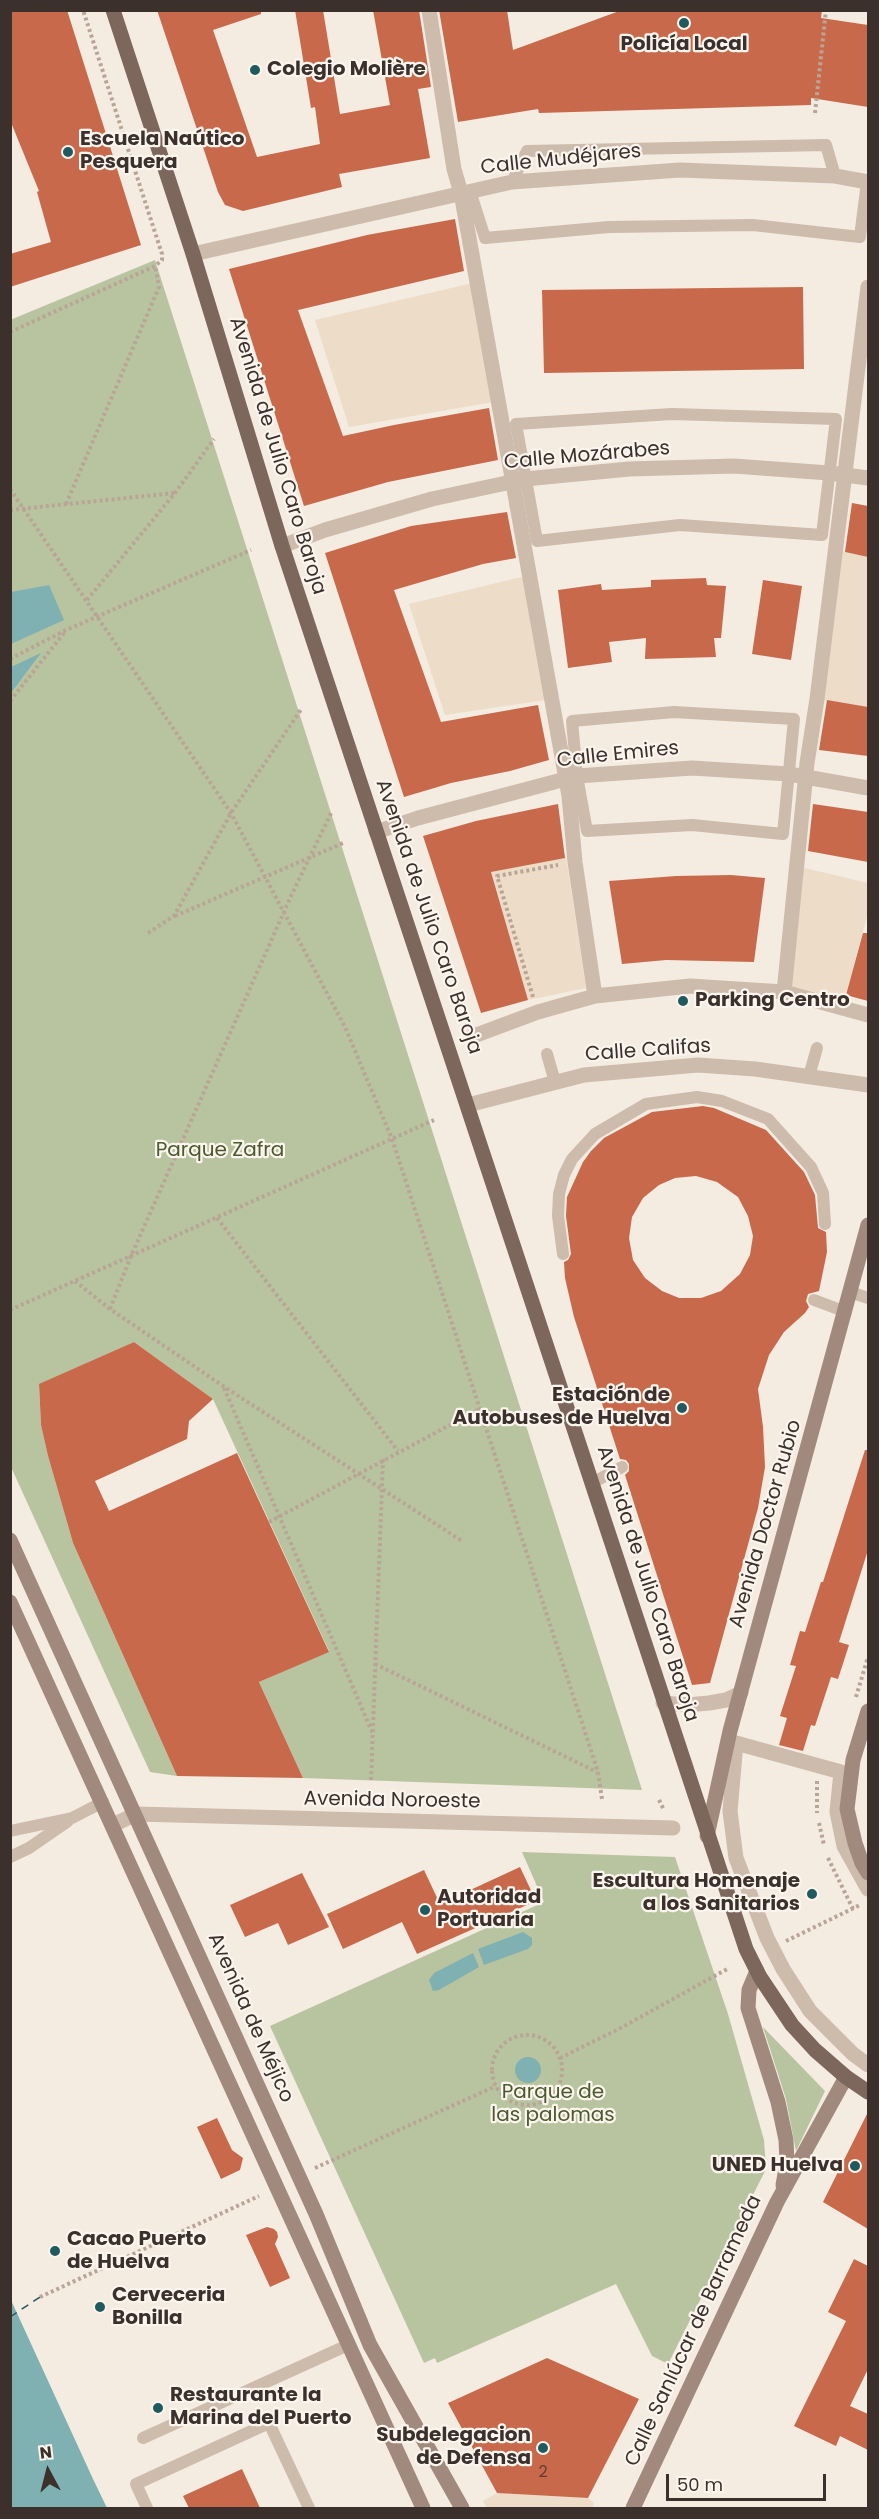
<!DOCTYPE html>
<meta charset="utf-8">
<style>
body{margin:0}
#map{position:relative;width:879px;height:2519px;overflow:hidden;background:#f4ebe1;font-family:Poppins,sans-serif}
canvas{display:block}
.frame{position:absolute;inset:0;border:12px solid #3b302b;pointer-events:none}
.north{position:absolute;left:18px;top:2441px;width:60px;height:60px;-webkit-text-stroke:4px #fbf5ee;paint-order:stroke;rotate:353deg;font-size:16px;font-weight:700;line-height:24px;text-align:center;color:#3b302b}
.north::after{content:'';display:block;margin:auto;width:21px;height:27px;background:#3b302b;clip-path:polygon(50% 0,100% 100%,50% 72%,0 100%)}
.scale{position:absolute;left:666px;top:2474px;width:160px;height:27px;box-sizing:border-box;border:3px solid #3b302b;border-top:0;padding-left:8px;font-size:18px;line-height:21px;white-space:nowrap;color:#3b302b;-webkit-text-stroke:4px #fbf5ee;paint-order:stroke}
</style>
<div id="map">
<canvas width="879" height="2519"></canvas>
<div class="frame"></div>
<div class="north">N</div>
<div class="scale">50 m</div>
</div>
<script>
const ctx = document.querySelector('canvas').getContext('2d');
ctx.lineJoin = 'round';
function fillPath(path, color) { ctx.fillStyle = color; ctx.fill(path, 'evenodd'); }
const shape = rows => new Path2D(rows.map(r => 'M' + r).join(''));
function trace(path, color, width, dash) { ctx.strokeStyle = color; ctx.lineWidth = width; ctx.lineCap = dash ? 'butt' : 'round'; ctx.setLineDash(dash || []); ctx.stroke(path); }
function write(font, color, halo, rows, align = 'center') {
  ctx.font = font + ' Poppins,sans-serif'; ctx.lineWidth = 4.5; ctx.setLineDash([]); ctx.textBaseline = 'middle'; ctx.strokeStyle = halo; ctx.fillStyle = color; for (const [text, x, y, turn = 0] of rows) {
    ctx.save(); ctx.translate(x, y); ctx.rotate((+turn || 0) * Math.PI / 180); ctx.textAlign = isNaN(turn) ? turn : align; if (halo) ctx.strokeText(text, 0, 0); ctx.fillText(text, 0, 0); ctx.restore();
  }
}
fillPath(shape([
 [155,260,642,1790,303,1778,259,1682,329,1651,213,1399,134,1342,39,1385,41,1424,48,1456,73,1543,177,1776,150,1772,11,1467,10,320],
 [522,1852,675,1857,728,2014,764,2140,766,2169,668,2364,652,2356,616,2284,437,2363,435,2358,424,2363,270,2026,544,1902],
 [763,2027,825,2091,796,2151,786,2099]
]), '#b8c4a0');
fillPath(shape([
 [477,282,499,401,349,427,315,320],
 [835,550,868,557,868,707,817,699],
 [530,575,552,699,445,715,409,604],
 [566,857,586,988,528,1000,491,872],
 [796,866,868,883,868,913,842,1008,784,992],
 [497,2493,588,2498,594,2503,592,2508,487,2508,483,2501]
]), '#ecdcc8');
fillPath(shape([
 [49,585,64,620,11,644,11,592],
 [41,653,11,693,11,667],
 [523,1932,532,1938,532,1945,528,1949,484,1965,478,1949],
 [473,1953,479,1967,439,1990,433,1991,429,1980,434,1973],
 '515 2070a13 13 0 1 1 26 0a13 13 0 1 1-26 0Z',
 [10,2298,93,2479,107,2508,11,2508]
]), '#7fb0b2');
trace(shape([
 [10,2317,40,2297]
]), '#1f5a5e', 1.5, [8, 6]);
fillPath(shape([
 [10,10,67,10,141,245,10,287,10,254,51,242,37,192,39,191,10,120],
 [157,10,261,10,261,14,213,30,257,157,320,144,315,107,311,108,295,10,323,10,340,114,390,105,373,10,419,10,431,87,418,89,430,158,339,174,342,187,243,211,225,205,218,192],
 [439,10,507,10,513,50,622,10,822,10,821,18,868,25,868,107,811,98,811,105,539,113,538,109,458,122],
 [455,219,464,271,298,310,343,436,394,425,489,408,498,460,388,482,304,506,229,269,367,235],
 [803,287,804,369,544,373,542,290],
 [852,503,868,506,868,557,845,552],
 [507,512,516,558,483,564,394,590,441,722,538,705,549,760,510,771,451,783,404,797,325,553,411,526],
 [706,578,707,585,726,586,721,638,714,638,716,657,645,659,646,638,609,642,612,662,568,668,558,590,601,584,602,590,651,587,651,580],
 [763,580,802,586,791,660,752,654],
 [827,700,868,707,868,756,819,750],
 [558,804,565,858,491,872,528,1000,481,1013,423,836,476,821],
 [813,804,868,812,868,862,808,851],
 [731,875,765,878,754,962,666,960,622,964,609,881,676,876],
 [863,933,868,933,868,1001,846,995],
 [703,1106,714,1108,766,1130,804,1172,815,1195,818,1228,826,1232,827,1252,819,1291,808,1294,806,1301,809,1307,805,1313,784,1332,769,1355,758,1389,763,1427,765,1467,758,1508,710,1683,692,1685,625,1475,629,1471,629,1464,626,1460,620,1459,574,1317,565,1278,564,1262,568,1260,571,1254,566,1216,567,1197,583,1162,591,1151,604,1138,652,1112],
 [696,1176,717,1182,738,1197,748,1216,753,1236,750,1255,740,1274,721,1291,701,1298,679,1298,662,1291,645,1278,633,1260,629,1238,632,1217,643,1198,659,1185,675,1178],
 [134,1342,213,1399,189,1421,187,1439,95,1481,109,1511,237,1453,329,1652,259,1682,303,1778,177,1776,73,1543,48,1456,41,1425,39,1384],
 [865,1450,868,1450,868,1550,839,1642,849,1645,838,1679,831,1677,815,1726,811,1725,803,1751,779,1745,787,1718,780,1716,796,1666,790,1665,800,1631,805,1632,821,1582,823,1582],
 [520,1867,536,1901,417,1954,402,1922,343,1949,327,1914,424,1870,440,1904],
 [302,1873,329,1927,288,1945,278,1923,245,1937,230,1905],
 [868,2112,868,2229,823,2202],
 [217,2118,232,2150,243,2158,240,2170,221,2179,197,2127],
 [267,2227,274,2229,277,2232,278,2237,275,2244,290,2278,270,2287,246,2235],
 [854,2259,868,2266,868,2369,850,2406,868,2414,868,2450,840,2436,836,2446,794,2426,846,2321,828,2312],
 [547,2358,639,2399,588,2498,497,2493,448,2403],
 [242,2469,260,2508,189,2508,183,2496]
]), '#c8694b');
trace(shape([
 [815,113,826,10],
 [10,332,155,266,162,260,162,254,83,10],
 [10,489,231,813,345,1027,392,1139,598,1772,602,1799],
 [66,504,159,287,155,266],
 [10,510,174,493],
 [87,600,175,493,214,439],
 [10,659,66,630,251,550],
 [10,701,64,633],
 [175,916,343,843],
 [148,933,174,916,231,813,302,708],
 [533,997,497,876,558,865],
 [217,1218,398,1451],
 [75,1281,110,1309,223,1386,462,1541],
 [110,1309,131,1256,291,896,332,811],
 [10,1310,434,1120],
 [224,1388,373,1734],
 [269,1522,480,1409],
 [375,1664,597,1772],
 [856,1697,868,1657],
 [371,1780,383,1459],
 [817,1781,817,1813],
 [659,1800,664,1810],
 [819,1823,824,1845],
 [828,1858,853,1909],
 [786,1941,860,1905],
 '492 2070a35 35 0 1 1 70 0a35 35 0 1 1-70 0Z',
 [560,2058,617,2030,729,1968],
 [315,2168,496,2086],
 [40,2297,259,2196]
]), '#b9a596', 4, [3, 3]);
trace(shape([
 [512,182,527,151,826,145,835,176],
 [470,191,485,238,609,227,753,225,860,237,867,182],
 [672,414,836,419,822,535,680,525,537,541,516,424,672,414],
 [674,712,794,719,783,834,692,825,587,831,577,776,572,721,674,712],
 [547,1054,555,1082],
 [809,1076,817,1048],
 [563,1254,558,1216,559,1194,564,1175,572,1159,595,1134,646,1104,697,1097,722,1101,768,1119,811,1167,823,1193,825,1224],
 [850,1292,868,1298],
 [814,1300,846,1312],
 [592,1483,622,1467],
 [10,1831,72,1818,103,1802],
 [10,1857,29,1848,68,1821],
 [143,2438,348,2345],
 [147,2508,136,2484,269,2423,309,2508]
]), '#cdbbac', 12);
trace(shape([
 [429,10,454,169,461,193,569,796,575,862,595,996,538,1012,471,1037],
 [193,254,512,182,680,170,835,176,868,182],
 [868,287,817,699,807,763,784,992,868,1015],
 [282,546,325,530,432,499,525,479,629,469,734,466,829,473,868,478],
 [376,832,418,818,577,776,692,768,789,774,868,788],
 [595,996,690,986,784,992],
 [468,1105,584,1075,698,1065,755,1069,868,1085],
 [663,1703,687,1705,709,1703,726,1700,741,1693],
 [113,1825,136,1814,673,1828],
 [868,1889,844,1846,837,1812,841,1772,736,1743,730,1811,736,1858,767,1938,783,1969,810,2011,853,2054,868,2065]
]), '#cdbbac', 15);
trace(shape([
 [10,1540,316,2214,370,2345,462,2508],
 [10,1602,423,2508],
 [868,1711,853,1760,847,1809,855,1843,862,1863,868,1873],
 [707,1836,730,1731,868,1225],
 [757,1971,749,1990,748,2008,778,2102,786,2140,787,2163,783,2185],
 [633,2508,777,2202,846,2077]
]), '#a18a7d', 15);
trace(shape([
 [113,10,193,254,282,546,746,1949,760,1977,792,2025,815,2050,846,2077,868,2092]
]), '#7d675c', 15);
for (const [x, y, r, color] of [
 [684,23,6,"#1f5a5e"],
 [255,70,6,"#1f5a5e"],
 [68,152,6,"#1f5a5e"],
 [683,1001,6,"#1f5a5e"],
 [682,1408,6,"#1f5a5e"],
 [812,1894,6,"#1f5a5e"],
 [425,1910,6,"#1f5a5e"],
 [855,2166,6,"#1f5a5e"],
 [55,2251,6,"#1f5a5e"],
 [100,2307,6,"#1f5a5e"],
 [158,2408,6,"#1f5a5e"],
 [543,2448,6,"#1f5a5e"]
]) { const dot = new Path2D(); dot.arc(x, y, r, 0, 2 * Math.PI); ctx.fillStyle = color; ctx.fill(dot); trace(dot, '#fbf5ee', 2); }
write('16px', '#5e3e33', null, [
 ["2",543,2473]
]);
write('bold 20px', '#3b302b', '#fbf5ee', [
 ["Policía Local",684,45,"center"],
 ["Colegio Molière",267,70],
 ["Escuela Naútico",80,140],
 ["Pesquera",80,163],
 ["Parking Centro",695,1001],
 ["Estación de",670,1396,"right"],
 ["Autobuses de Huelva",670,1419,"right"],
 ["Escultura Homenaje",800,1882,"right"],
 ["a los Sanitarios",800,1905,"right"],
 ["Autoridad",437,1898],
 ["Portuaria",437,1921],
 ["UNED Huelva",843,2166,"right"],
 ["Cacao Puerto",67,2240],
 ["de Huelva",67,2263],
 ["Cerveceria",112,2296],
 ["Bonilla",112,2319],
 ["Restaurante la",170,2396],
 ["Marina del Puerto",170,2419],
 ["Subdelegacion",531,2436,"right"],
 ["de Defensa",531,2459,"right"]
], 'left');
write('20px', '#3b302b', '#fbf5ee', [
 ["Calle Mudéjares",561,160,-6],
 ["Avenida de Julio Caro Baroja",277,456,73],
 ["Calle Mozárabes",587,456,-5],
 ["Calle Emires",618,755,-6],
 ["Avenida de Julio Caro Baroja",428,917,71],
 ["Calle Califas",648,1051,-4],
 ["Avenida Doctor Rubio",766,1524,-74],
 ["Avenida de Julio Caro Baroja",647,1584,72],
 ["Avenida Noroeste",392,1801,1],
 ["Avenida de Méjico",250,2018,66],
 ["Calle Sanlúcar de Barrameda",694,2331,-65]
]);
write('20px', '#4a5a2e', '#fbf5ee', [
 ["Parque Zafra",220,1151],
 ["Parque de",553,2093],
 ["las palomas",553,2116]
]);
</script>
